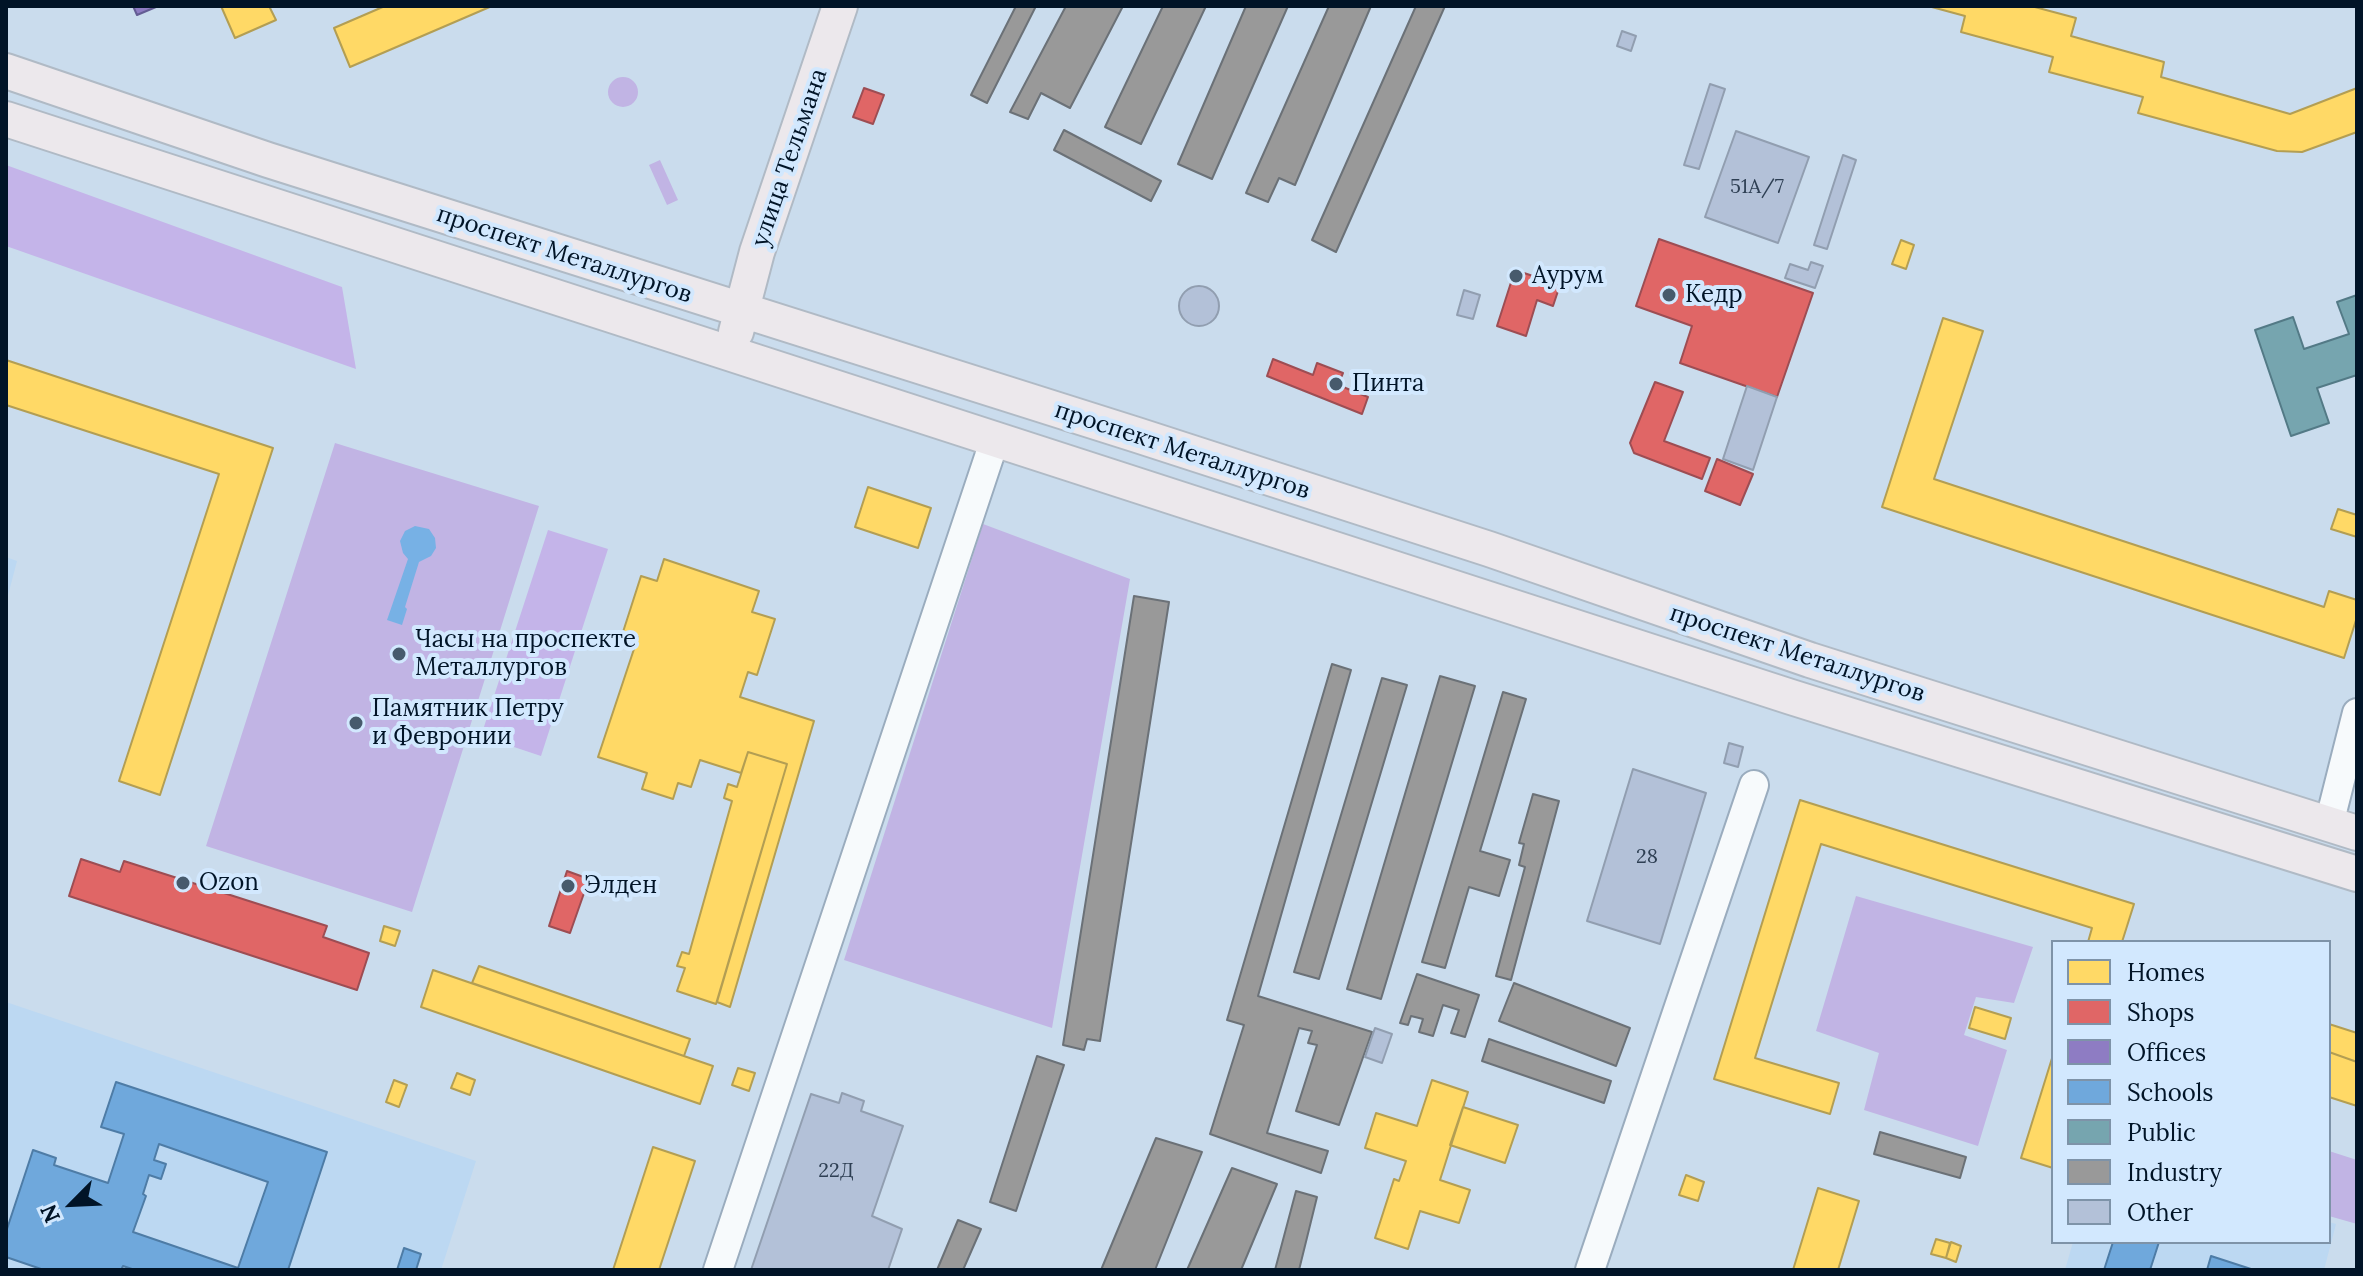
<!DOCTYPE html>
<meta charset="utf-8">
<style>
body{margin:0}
#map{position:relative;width:2363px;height:1276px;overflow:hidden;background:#cadced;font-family:Lora,serif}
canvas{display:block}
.frame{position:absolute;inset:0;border:8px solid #011427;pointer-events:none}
.legend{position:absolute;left:2051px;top:940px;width:280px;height:304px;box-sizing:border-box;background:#d2e8fe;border:2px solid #7e93a8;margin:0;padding:10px 14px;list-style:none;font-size:24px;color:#011427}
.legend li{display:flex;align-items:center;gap:16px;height:40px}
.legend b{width:40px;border:2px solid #7e93a8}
.north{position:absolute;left:32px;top:1164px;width:80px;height:80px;-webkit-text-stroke:6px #d2e8fe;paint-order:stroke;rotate:246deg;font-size:22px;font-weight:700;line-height:32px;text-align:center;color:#011427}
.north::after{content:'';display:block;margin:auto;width:28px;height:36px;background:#011427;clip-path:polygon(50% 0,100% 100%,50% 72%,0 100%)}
</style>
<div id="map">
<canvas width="2363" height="1276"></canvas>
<div class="frame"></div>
<ul class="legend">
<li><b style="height:22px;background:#ffd966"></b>Homes</li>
<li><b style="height:22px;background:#e06666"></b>Shops</li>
<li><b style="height:22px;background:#8e7cc3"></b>Offices</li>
<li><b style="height:22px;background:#6fa8dc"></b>Schools</li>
<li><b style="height:22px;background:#76a5af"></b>Public</li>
<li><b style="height:22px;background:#999"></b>Industry</li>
<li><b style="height:22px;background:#b3c1d8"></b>Other</li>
</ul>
<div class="north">N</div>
</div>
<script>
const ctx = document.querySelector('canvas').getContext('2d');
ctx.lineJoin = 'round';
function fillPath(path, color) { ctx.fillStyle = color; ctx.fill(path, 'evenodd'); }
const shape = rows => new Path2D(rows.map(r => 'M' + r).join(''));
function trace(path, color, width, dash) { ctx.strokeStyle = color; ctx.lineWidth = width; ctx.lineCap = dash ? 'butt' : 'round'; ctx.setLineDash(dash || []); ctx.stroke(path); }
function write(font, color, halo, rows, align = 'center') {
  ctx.font = font + ' Lora,serif'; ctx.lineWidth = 8; ctx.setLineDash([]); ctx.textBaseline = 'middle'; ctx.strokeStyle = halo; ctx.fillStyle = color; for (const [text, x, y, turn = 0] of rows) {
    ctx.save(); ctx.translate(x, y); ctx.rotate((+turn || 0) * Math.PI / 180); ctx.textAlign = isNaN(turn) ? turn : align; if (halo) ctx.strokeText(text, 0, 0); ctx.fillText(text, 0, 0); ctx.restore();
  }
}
fillPath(shape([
 [6,557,17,561,6,603],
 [6,1002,476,1161,441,1270,6,1270],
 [2329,1222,2336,1224,2324,1270,2065,1270,2073,1242,2329,1242]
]), '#bcd8f2');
fillPath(shape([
 '608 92a15 15 0 1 1 30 0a15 15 0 1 1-30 0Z',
 [660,160,678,200,667,205,649,165],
 [335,443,539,506,412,912,206,846],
 [983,524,1130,579,1052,1028,844,960],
 [1856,896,2033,947,2014,1003,1976,997,1964,1035,2007,1050,1978,1146,1864,1110,1879,1053,1816,1031],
 [2329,1151,2357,1160,2357,1224,2329,1216]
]), '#c1b4e4');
fillPath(shape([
 [6,165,342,287,356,369,6,246],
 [548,530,608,549,541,756,481,736]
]), '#c4b4e9');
fillPath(shape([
 [415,526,429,529,435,538,436,548,431,556,419,562,405,607,407,609,402,625,387,620,408,559,403,553,400,541,405,531]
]), '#77b1e5');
const homes = shape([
 [221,6,269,6,276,20,235,38,221,6],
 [385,6,492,6,350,67,334,28,385,6],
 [1928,6,2031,6,2076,18,2071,36,2164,62,2161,77,2290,114,2357,88,2357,132,2302,152,2277,151,2138,113,2143,97,2049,72,2053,57,1961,32,1965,16,1928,6],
 [1901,240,1914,245,1906,269,1892,264,1901,240],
 [1943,318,1983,331,1934,479,2324,607,2329,591,2357,600,2357,617,2344,658,1882,507,1943,318],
 [6,360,273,448,160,795,119,781,219,474,6,405,6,360],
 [868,487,931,508,918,548,855,527,868,487],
 [2338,509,2357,515,2357,537,2331,529,2338,509],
 [664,559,759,591,752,612,775,619,757,675,748,672,740,697,814,721,730,1007,717,1002,787,764,748,752,741,773,700,760,691,787,678,783,673,799,642,789,647,773,598,757,638,637,623,632,641,576,657,581,664,559],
 [748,752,787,764,716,1004,677,991,685,968,677,966,682,952,689,954,732,801,724,798,728,784,737,787,748,752],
 [1800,800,2134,904,2122,942,2088,942,2092,928,1821,844,1755,1058,1839,1083,1830,1114,1714,1079,1800,800],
 [384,926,400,931,395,946,380,941,384,926],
 [479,966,690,1039,684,1056,472,983,479,966],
 [433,970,713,1066,700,1104,421,1007,433,970],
 [1975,1007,2011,1018,2005,1039,1969,1028,1975,1007],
 [2329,1024,2357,1033,2357,1062,2329,1052,2329,1024],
 [2329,1052,2357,1062,2357,1106,2329,1097,2329,1052],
 [2053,1055,2053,1168,2021,1158,2053,1055],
 [738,1068,755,1073,749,1091,732,1085,738,1068],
 [457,1073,475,1080,470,1095,451,1088,457,1073],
 [394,1080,407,1085,399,1107,386,1102,394,1080],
 [1432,1080,1468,1092,1440,1180,1470,1190,1459,1223,1420,1211,1408,1249,1375,1238,1394,1179,1399,1181,1406,1161,1365,1148,1376,1113,1417,1126,1432,1080],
 [1463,1107,1518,1125,1505,1163,1450,1145,1463,1107],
 [653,1147,695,1161,659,1270,613,1270,653,1147],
 [1686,1175,1704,1182,1698,1201,1679,1195,1686,1175],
 [1818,1188,1859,1201,1838,1270,1793,1270,1818,1188],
 [1936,1239,1950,1243,1946,1258,1931,1254,1936,1239],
 [1951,1242,1961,1246,1956,1262,1946,1258,1951,1242]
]);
fillPath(homes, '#ffd966');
trace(homes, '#b39e53', 2);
const shops = shape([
 [864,88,884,95,873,124,853,117,864,88],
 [1659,239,1813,293,1777,397,1680,363,1692,326,1636,306,1659,239],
 [1515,270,1560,285,1553,306,1537,300,1526,336,1497,326,1515,270],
 [1273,359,1313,375,1317,363,1343,373,1338,385,1368,397,1362,414,1267,376,1273,359],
 [1655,382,1683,392,1664,441,1710,458,1702,479,1634,453,1630,443,1655,382],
 [1717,459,1753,474,1740,505,1705,491,1717,459],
 [81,859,120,872,124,861,327,926,323,937,369,953,357,990,69,896,81,859],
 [567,871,589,879,570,933,549,926,567,871]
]);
fillPath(shops, '#e06666');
trace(shops, '#9d4d53', 2);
const offices = shape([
 [133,6,156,6,156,7,137,15,133,6]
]);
fillPath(offices, '#8e7cc3');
trace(offices, '#645d94', 2);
const schools = shape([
 [116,1082,327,1152,288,1270,135,1270,123,1266,121,1270,44,1270,6,1257,6,1232,33,1150,56,1158,54,1165,108,1183,124,1134,101,1127,116,1082],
 [159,1144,268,1182,238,1268,133,1232,146,1196,143,1194,149,1175,161,1179,166,1164,154,1160,159,1144],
 [2113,1242,2159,1242,2150,1270,2104,1270,2113,1242],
 [404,1248,421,1254,416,1270,397,1270,404,1248],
 [2211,1256,2254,1270,2207,1270,2211,1256]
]);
fillPath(schools, '#6fa8dc');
trace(schools, '#4e7ca6', 2);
const public = shape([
 [2357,295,2357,375,2317,388,2329,423,2291,436,2255,330,2293,317,2304,349,2349,334,2337,302,2357,295]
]);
fillPath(public, '#76a5af');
trace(public, '#537a86', 2);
const industry = shape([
 [1016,6,1036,6,987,103,971,95,1016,6],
 [1066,6,1123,6,1070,108,1041,93,1028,119,1010,112,1066,6],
 [1163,6,1206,6,1141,144,1105,127,1163,6],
 [1246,6,1288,6,1212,179,1178,164,1246,6],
 [1329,6,1371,6,1295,185,1279,178,1268,202,1246,193,1329,6],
 [1416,6,1445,6,1336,252,1312,240,1416,6],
 [1064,130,1161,181,1151,201,1054,150,1064,130],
 [1134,596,1169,602,1100,1041,1087,1039,1084,1050,1063,1045,1134,596],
 [1332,664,1351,670,1258,996,1372,1032,1339,1125,1296,1111,1317,1045,1308,1043,1312,1031,1299,1028,1267,1133,1328,1151,1321,1173,1210,1134,1244,1025,1227,1020,1332,664],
 [1440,676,1475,686,1381,999,1347,989,1440,676],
 [1382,678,1407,685,1319,979,1294,972,1382,678],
 [1503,692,1526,699,1480,851,1510,860,1499,896,1469,887,1445,968,1422,962,1503,692],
 [1533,794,1559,801,1511,980,1496,976,1525,867,1519,865,1524,844,1519,843,1533,794],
 [1417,974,1479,995,1465,1037,1451,1033,1459,1010,1443,1005,1433,1036,1419,1032,1423,1019,1411,1016,1408,1025,1400,1023,1417,974],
 [1514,983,1630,1028,1616,1066,1499,1021,1514,983],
 [1489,1039,1611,1081,1604,1103,1482,1061,1489,1039],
 [1037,1056,1064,1065,1016,1211,990,1202,1037,1056],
 [1880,1132,1966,1157,1960,1178,1874,1154,1880,1132],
 [1156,1138,1202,1152,1155,1270,1101,1270,1156,1138],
 [1232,1168,1277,1184,1241,1270,1187,1270,1232,1168],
 [1296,1191,1317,1197,1299,1270,1275,1270,1296,1191],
 [958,1220,981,1229,963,1270,937,1270,958,1220]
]);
fillPath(industry, '#999');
trace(industry, '#6b7177', 2);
const building = shape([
 [1622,31,1636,36,1631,51,1617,46,1622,31],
 [1710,84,1725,89,1699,169,1684,165,1710,84],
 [1736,131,1809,157,1778,243,1705,217,1736,131],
 [1843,155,1856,160,1827,249,1814,245,1843,155],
 [1811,262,1823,266,1815,288,1785,278,1790,264,1808,270,1811,262],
 '1179 306a20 20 0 1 1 40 0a20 20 0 1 1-40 0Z',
 [1464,290,1480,295,1473,319,1457,315,1464,290],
 [1747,386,1777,397,1753,470,1723,459,1747,386],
 [1729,743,1743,747,1738,767,1724,763,1729,743],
 [1633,769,1706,793,1660,944,1587,921,1633,769],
 [1375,1028,1392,1034,1382,1063,1365,1057,1375,1028],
 [842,1093,864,1101,861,1111,903,1126,872,1216,902,1229,888,1270,751,1270,811,1094,839,1103,842,1093]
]);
fillPath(building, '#b3c1d8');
trace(building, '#919eb0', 2);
const minor = shape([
 [2329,824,2357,713],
 [718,1270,995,439],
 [1590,1270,1754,785]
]);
const major = shape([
 [6,71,268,160,1137,435,1489,549,1810,660,2357,833],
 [6,119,1791,697,2357,874],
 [736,332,757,252,840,6]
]);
trace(minor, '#9aacbe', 32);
trace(major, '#b0bac5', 38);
trace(minor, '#f7fafc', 28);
trace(major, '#ece8ec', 34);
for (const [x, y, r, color] of [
 [1516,276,8,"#475a6c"],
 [1669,295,8,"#475a6c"],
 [1336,384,8,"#475a6c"],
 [399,654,8,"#475a6c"],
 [356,723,8,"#475a6c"],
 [183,883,8,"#475a6c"],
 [568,886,8,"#475a6c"]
]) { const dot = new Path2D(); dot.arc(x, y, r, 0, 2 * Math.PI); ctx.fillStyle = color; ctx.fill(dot); trace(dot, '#d2e8fe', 3); }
write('20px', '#2e3f53', null, [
 ["51А/7",1757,187],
 ["28",1647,857],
 ["22Д",836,1171]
]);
write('24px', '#011427', '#d2e8fe', [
 ["улица Тельмана",790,158,-71],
 ["проспект Металлургов",564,255,18],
 ["проспект Металлургов",1182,451,18],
 ["проспект Металлургов",1797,654,18]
]);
write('24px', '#011427', '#d2e8fe', [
 ["Аурум",1532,276],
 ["Кедр",1685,295],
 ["Пинта",1352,384],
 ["Часы на проспекте",415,640],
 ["Металлургов",415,668],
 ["Памятник Петру",372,709],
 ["и Февронии",372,737],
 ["Ozon",199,883],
 ["Элден",584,886]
], 'left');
</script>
